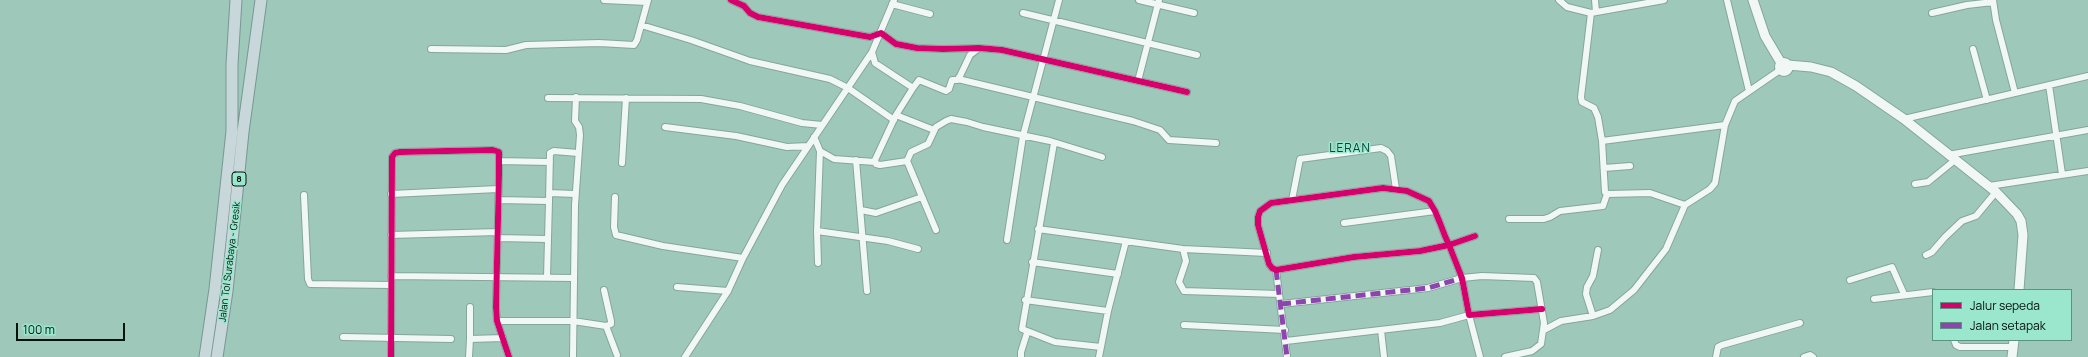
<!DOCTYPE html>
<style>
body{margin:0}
#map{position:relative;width:2088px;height:357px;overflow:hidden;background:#9ec8ba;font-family:Manrope,sans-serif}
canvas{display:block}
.legend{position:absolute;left:1932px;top:289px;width:140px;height:52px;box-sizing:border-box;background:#9ae7cd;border:1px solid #5c9280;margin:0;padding:5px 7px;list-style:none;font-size:12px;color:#00130d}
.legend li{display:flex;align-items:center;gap:8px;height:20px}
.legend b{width:20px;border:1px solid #5c9280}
.scale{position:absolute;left:16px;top:323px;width:109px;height:18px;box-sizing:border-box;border:2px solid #00130d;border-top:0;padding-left:5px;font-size:12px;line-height:14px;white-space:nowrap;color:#00130d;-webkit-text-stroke:3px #9ae7cd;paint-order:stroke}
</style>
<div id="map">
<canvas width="2088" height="357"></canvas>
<ul class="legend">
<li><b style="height:5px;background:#d6006c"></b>Jalur sepeda</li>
<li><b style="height:5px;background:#8e44ad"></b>Jalan setapak</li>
</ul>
<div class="scale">100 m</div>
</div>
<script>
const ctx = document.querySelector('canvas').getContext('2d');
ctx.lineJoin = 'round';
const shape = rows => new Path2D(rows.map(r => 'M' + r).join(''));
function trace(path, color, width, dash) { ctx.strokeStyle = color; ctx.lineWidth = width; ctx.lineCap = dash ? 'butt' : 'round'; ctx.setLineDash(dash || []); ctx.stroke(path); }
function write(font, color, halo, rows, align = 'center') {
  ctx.font = font + ' Manrope,sans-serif'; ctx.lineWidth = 3; ctx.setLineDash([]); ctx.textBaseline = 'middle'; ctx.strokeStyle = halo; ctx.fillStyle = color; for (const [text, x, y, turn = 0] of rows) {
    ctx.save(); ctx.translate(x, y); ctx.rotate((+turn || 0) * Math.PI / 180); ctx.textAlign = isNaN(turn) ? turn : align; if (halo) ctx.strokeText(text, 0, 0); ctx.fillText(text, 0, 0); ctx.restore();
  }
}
const street = shape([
 [604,0,647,2],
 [731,0,744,6,750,13,758,17,870,37,881,33,896,44,917,48,943,49,979,48,1002,50,1187,92],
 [1139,0,1194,13],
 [1559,0,1567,7,1591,13,1581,97,1582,102,1594,108,1598,117,1602,141,1605,192,1608,194,1650,193,1685,205],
 [1595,0,1596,12],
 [1727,0,1749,91],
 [1993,0,1996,20,2015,93],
 [892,4,930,14],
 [1023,13,1197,55],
 [1591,13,1664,0],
 [1932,13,1967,5,1993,2],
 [641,25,691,40,750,61,830,79,848,88,894,120],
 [431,49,506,50,526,45,599,43,634,45,637,40,648,0],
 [1973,49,1987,100],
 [872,52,875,63,913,88,919,80,946,91,949,89,952,80,957,80,960,76,970,55,979,48],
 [958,79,1133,121,1160,130,1169,140,1216,143],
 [1138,81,1159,0],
 [2049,85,2062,174],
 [548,98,701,99,740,106,802,123,822,125],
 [896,115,934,130],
 [1904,119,2088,76],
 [665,127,736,136,787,147,808,146],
 [814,137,820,151,834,159,875,162],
 [1602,141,1725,125],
 [1054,143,1022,329,1055,342,1101,347],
 [1948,155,2088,130],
 [856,160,867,291],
 [499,161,550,162],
 [907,161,880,165,876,164,875,160,896,115,913,88],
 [622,163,626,98],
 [1604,168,1630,166],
 [1915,184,1928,182,1955,160],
 [1989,186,2088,171],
 [549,193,575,194],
 [391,194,498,189],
 [304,195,308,279,310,284,391,285],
 [615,197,614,227,616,235,663,246,743,258],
 [498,200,549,201,550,153,554,151,578,153],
 [1292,200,1300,159,1381,148,1387,151,1391,156,1396,189],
 [861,210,876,213,922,197],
 [1509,219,1544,219,1550,217,1560,211,1603,206,1607,194],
 [1344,223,1435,211],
 [1038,229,1183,249,1267,253],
 [936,230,907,161,911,152,928,144,936,127,946,121,951,119,967,122,983,127,1050,141,1102,157],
 [817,231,820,151],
 [391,235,498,232],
 [1475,236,1449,245,1420,251,1354,257,1276,270,1272,268,1269,264,1258,225,1258,217,1260,211,1271,203,1383,188,1407,191,1429,201,1435,211,1440,223,1445,236,1449,245,1462,278,1469,315,1542,309],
 [498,238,547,239],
 [1007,240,1023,136,1059,0],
 [1183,249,1186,261,1179,282,1184,291,1279,294],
 [1926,255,1932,252,1945,237,1962,221,1976,216,1996,192],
 [1032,262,1118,274],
 [818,263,817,231,888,241,918,249],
 [1276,270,1287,357],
 [391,276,574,278],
 [547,277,549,201],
 [1850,280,1892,267,1904,294],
 [677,287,728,291],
 [604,290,611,321,611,324,606,326,617,355],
 [1874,299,1933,292],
 [1025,300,1108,311],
 [1281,304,1428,288,1462,278,1482,276,1534,278,1537,282,1544,323,1541,344,1532,351,1505,357],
 [1593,316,1586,294,1587,287,1593,276,1598,250],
 [497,321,573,321,606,326],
 [1184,325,1285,330],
 [1381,330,1384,357],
 [1544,330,1561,321,1593,316,1610,310,1634,290,1666,249,1685,205,1710,189,1715,183,1725,125,1735,101,1780,70],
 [343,337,451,339],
 [470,339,470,307],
 [1954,340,1956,345,1960,347,2014,347],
 [1286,341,1440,323,1469,315,1480,357],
 [391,357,392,157,395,153,400,152,493,150,499,152,499,174,496,307,497,321,509,357],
 [469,357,470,339,503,338],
 [573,357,575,205,580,135,579,127,575,121,576,97],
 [685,357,728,291,743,258,782,185,872,52,894,0],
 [1021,357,1021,352,1027,333],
 [1099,357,1108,311,1126,241],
 [1716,357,1718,347,1722,345,1800,323],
 [1804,357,1810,355,1813,357]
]);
const secondary = shape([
 [1753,0,1765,36,1781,63],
 '1779.5 67a4.5 4.5 0 1 1 9 0a4.5 4.5 0 1 1-9 0Z',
 [1788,65,1811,67,1831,72,1856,86,1904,119,1996,192,2017,214,2021,221,2023,235,2019,290],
 [2012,357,2014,340]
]);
const highway = shape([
 [205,357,215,289,232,131,232,64,236,0],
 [217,357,227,291,243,132,261,0]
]);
trace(street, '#85a69c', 8);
trace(secondary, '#85a69c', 11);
trace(highway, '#789795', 13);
trace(street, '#f0f7f5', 6);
trace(secondary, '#f0f7f5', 9);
trace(highway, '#c7d7da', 11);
trace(shape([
 [1276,270,1287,357],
 [1281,304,1428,288,1462,278]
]), '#8e44ad', 5, [10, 5]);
trace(shape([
 [731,0,744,6,750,13,758,17,870,37,881,33,896,44,917,48,943,49,979,48,1002,50,1187,92],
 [1475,236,1449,245,1420,251,1354,257,1276,270,1272,268,1269,264,1258,225,1258,217,1260,211,1271,203,1383,188,1407,191,1429,201,1435,211,1440,223,1445,236,1449,245,1462,278,1469,315,1542,309],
 [391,357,392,157,395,153,400,152,493,150,499,152,499,174,496,307,497,321,509,357]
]), '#d6006c', 6);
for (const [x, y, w] of [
 [239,179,14]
]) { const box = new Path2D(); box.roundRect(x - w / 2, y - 7, w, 14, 3); ctx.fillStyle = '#9ae7cd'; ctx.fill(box); trace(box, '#00130d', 1); }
write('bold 9px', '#00130d', null, [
 ["8",239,179]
]);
write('10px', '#00130d', '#9ae7cd', [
 ["Jalan Tol Surabaya - Gresik",230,262,-83]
]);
ctx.letterSpacing = '1px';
write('12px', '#024736', '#9ae7cd', [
 ["LERAN",1350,149]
]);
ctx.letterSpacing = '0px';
</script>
